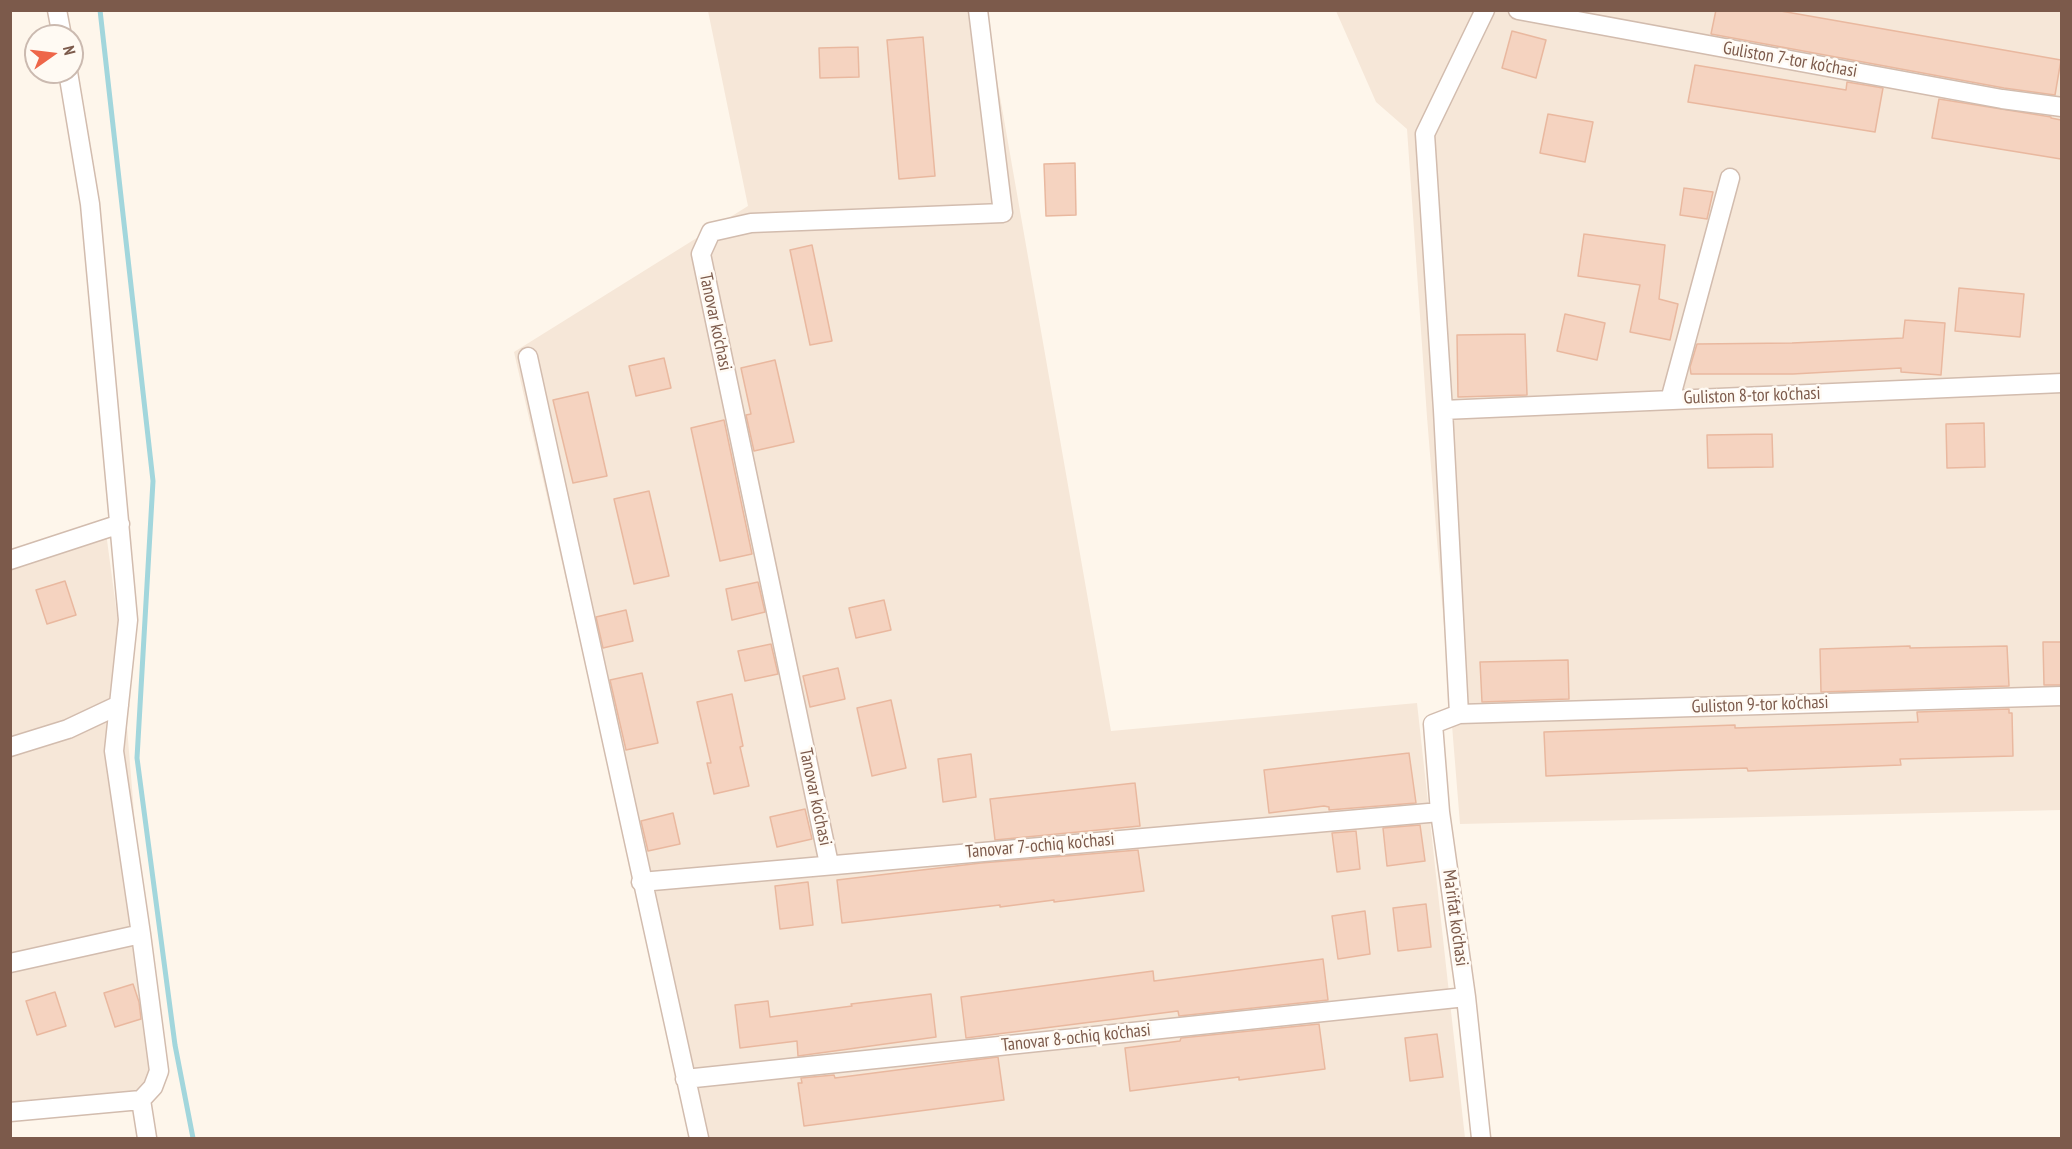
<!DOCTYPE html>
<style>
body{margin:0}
#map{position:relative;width:2072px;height:1149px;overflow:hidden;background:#fef6eb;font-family:"PT Sans Narrow",sans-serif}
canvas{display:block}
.frame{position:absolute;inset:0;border:12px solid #7c5a4b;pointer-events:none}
.north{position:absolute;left:24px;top:24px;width:60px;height:60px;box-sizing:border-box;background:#fffaf3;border:2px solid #cbbab0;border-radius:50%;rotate:76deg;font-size:16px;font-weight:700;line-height:24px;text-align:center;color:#7c5a4b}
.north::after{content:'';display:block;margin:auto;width:21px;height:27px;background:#ee6649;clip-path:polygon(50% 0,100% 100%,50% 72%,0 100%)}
</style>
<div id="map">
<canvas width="2072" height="1149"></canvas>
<div class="frame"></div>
<div class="north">N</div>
</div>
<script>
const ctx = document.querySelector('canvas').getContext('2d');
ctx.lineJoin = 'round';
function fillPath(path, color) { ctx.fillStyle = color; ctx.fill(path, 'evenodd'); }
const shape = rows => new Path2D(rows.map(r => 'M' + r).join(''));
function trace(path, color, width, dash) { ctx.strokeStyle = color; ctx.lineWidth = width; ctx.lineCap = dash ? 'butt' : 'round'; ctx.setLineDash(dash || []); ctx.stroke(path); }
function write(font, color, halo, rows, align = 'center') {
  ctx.font = font + ' "PT Sans Narrow",sans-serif'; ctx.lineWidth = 5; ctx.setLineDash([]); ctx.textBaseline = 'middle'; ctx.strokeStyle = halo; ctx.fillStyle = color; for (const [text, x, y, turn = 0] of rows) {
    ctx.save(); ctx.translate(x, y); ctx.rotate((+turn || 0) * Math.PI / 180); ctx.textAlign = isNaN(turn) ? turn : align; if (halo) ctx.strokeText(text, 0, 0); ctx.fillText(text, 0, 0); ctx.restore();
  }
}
fillPath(shape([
 [708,11,985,11,1111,731,1417,703,1465,1138,693,1138,514,352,748,206],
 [1336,11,2061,11,2061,810,1460,824,1427,417,1407,129,1376,102],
 [105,525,119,630,157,1092,11,1109,10,555]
]), '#f6e7d8');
trace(shape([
 [100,10,153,481,137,758,175,1045,193,1138]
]), '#a2d6dc', 5);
const building = shape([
 [1716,10,1775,10,2061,60,2055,95,2004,88,1711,34,1716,10],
 [1512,31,1546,40,1536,78,1502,68,1512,31],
 [923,37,935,176,899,179,887,40,923,37],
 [858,47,859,77,820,78,819,48,858,47],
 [1695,65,1846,90,1847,82,1883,88,1875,132,1688,102,1695,65],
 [1939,99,2051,117,2051,118,2061,120,2061,159,1932,138,1939,99],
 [1548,114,1593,122,1585,162,1540,153,1548,114],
 [1075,163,1076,215,1046,216,1044,164,1075,163],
 [1684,188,1713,192,1707,219,1680,215,1684,188],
 [1584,234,1665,245,1659,299,1678,304,1670,340,1630,332,1640,285,1578,276,1584,234],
 [812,245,832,341,810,345,790,250,812,245],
 [1959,288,2024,294,2020,337,1955,331,1959,288],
 [1565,314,1605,323,1597,360,1557,351,1565,314],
 [1905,320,1945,323,1941,375,1901,372,1901,368,1793,374,1691,374,1690,367,1697,344,1792,343,1903,338,1905,320],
 [1525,334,1527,395,1458,397,1457,335,1525,334],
 [664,358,671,388,636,396,629,366,664,358],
 [775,360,794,442,754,451,746,415,751,414,741,368,775,360],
 [588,392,607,476,573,483,553,400,588,392],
 [724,420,752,554,720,561,691,428,724,420],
 [1984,423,1985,467,1947,468,1946,424,1984,423],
 [1772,434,1773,467,1708,468,1707,435,1772,434],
 [649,491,669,576,634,584,614,499,649,491],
 [65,581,76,615,47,624,36,590,65,581],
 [758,582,765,612,732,620,726,589,758,582],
 [884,600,891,630,856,638,849,608,884,600],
 [626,610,633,641,603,648,596,617,626,610],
 [2043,642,2061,642,2061,685,2044,685,2043,642],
 [771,644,778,674,745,681,738,651,771,644],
 [1910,646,1910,648,2007,646,2009,686,1821,692,1820,649,1910,646],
 [1568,660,1569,699,1482,702,1480,662,1568,660],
 [838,668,845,699,810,707,803,676,838,668],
 [642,673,658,743,626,750,610,680,642,673],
 [732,694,743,746,740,747,749,786,714,794,707,763,711,763,697,702,732,694],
 [891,700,906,768,872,776,857,708,891,700],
 [2009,709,2009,713,2012,713,2013,756,1900,759,1901,765,1748,771,1747,768,1685,770,1546,776,1544,732,1735,725,1735,728,1918,722,1917,712,2009,709],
 [1409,753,1416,803,1329,810,1329,807,1324,806,1269,813,1264,770,1409,753],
 [971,754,976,797,943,802,938,759,971,754],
 [1135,783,1140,826,995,840,990,799,1135,783],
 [805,809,812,839,777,847,770,817,805,809],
 [673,813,680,844,648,851,641,821,673,813],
 [1420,825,1425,861,1387,866,1383,828,1420,825],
 [1356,831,1360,869,1337,872,1332,833,1356,831],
 [1138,850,1144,891,1054,902,1054,900,1000,907,1000,905,842,923,837,880,981,863,1138,850],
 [808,882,813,925,780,929,775,886,808,882],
 [1426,904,1431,947,1398,951,1393,908,1426,904],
 [1365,911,1370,954,1338,959,1332,916,1365,911],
 [1323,959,1328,1000,1179,1016,1178,1011,966,1038,961,997,1153,971,1154,981,1323,959],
 [133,984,139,1002,141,1019,115,1027,104,993,133,984],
 [55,992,66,1026,37,1035,26,1001,55,992],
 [931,994,936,1037,798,1056,797,1041,740,1048,735,1005,768,1001,770,1017,852,1006,851,1004,931,994],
 [1319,1024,1325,1069,1239,1080,1239,1077,1130,1091,1125,1048,1180,1041,1181,1038,1319,1024],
 [1437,1034,1443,1077,1410,1081,1405,1038,1437,1034],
 [998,1057,1004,1100,804,1126,798,1083,802,1083,801,1078,834,1075,835,1078,998,1057]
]);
fillPath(building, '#f5d3c0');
trace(building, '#e9b89f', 1.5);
const minor = shape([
 [57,10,62,36],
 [1518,10,2002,99,2062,107],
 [528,357,699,1138],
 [1670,400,1730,178],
 [1443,410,2062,383],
 [10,560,120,524],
 [1459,714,1443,410,1425,134,1485,10],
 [10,747,68,729,119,705],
 [829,864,701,254,711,232,751,223,1003,213,978,10],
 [641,882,1440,812],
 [10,963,141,934],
 [685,1079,1466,997],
 [141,1100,147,1138],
 [10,1112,141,1100,153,1087,159,1071,141,934,114,751,128,620,90,204,68,72],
 [1481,1138,1466,997,1440,812,1433,724,1459,714,2062,696]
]);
trace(minor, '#d2bcae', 21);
trace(minor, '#fff', 18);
write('18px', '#7c5a4b', '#fffaf3', [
 ["Guliston 7-tor ko'chasi",1790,60,10],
 ["Tanovar ko'chasi",715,322,78],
 ["Guliston 8-tor ko'chasi",1752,396,-2],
 ["Guliston 9-tor ko'chasi",1760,705,-2],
 ["Tanovar ko'chasi",815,797,78],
 ["Tanovar 7-ochiq ko'chasi",1040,846,-5],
 ["Ma'rifat ko'chasi",1455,918,82],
 ["Tanovar 8-ochiq ko'chasi",1076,1038,-6]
]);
</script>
